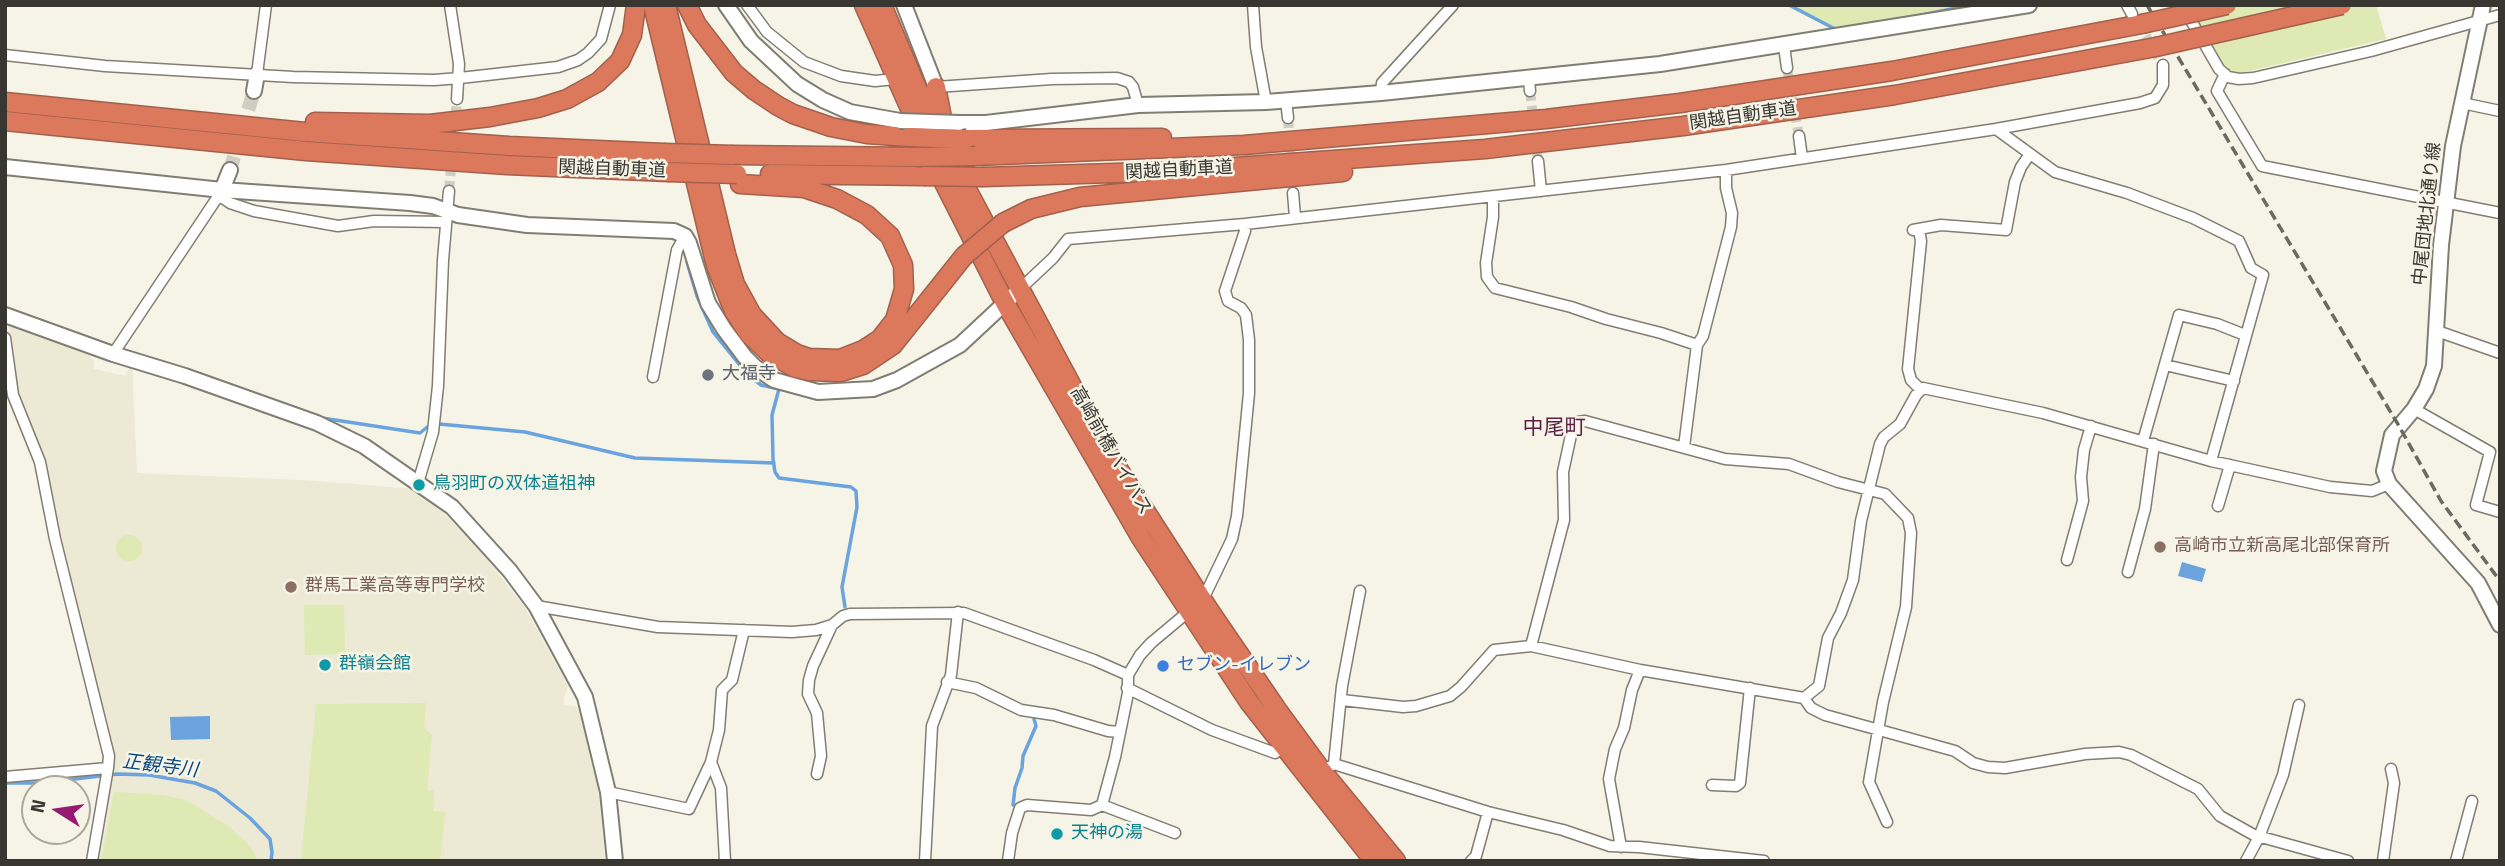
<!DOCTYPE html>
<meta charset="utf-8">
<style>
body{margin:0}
#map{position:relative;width:2505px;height:866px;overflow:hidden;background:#f6f4e7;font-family:"Titillium Web",sans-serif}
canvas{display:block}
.frame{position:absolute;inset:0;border:7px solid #373631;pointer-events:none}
.north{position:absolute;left:21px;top:775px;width:70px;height:70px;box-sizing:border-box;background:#f6f4e7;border:2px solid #aaa89e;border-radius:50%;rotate:282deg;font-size:19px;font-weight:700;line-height:28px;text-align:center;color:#373631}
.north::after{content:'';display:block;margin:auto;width:24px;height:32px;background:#981971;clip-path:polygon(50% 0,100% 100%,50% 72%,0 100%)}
</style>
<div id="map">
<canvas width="2505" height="866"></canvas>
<div class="frame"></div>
<div class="north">N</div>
</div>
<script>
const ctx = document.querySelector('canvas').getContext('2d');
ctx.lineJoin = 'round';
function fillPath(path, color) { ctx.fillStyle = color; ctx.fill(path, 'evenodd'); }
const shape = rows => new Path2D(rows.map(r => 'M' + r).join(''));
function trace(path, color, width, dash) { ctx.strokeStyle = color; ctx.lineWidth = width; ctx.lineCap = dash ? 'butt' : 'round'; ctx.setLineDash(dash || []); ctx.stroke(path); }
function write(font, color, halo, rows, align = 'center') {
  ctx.font = font + ' "Titillium Web","Noto Sans JP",sans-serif'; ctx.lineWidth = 5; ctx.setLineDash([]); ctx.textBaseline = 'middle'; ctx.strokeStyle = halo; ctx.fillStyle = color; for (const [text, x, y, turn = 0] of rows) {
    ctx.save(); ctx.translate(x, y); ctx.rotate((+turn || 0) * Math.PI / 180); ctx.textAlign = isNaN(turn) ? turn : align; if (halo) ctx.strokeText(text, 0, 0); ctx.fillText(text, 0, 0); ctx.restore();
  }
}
fillPath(shape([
 [8,322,83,350,94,360,94,369,125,376,132,363,137,473,303,480,416,489,440,510,473,542,524,606,568,686,564,698,564,705,575,706,580,711,598,787,605,861,95,861,111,779,59,540,16,395]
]), '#ece9d5');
fillPath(shape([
 [1789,5,1970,5,1839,31],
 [2188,5,2376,5,2386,39,2241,73,2227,70,2218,60],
 '116 548a13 13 0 1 1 26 0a13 13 0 1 1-26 0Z',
 [304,605,344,605,345,654,305,655],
 [426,703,424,728,432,735,427,790,434,791,433,811,445,812,440,861,301,861,316,704],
 [114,792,161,795,186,800,227,825,248,844,255,854,257,861,101,861]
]), '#dee9b3');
fillPath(shape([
 [2182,562,2206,569,2202,582,2178,576],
 [210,716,210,739,171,740,170,717]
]), '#6aa3de');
trace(shape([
 [1789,5,1837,30],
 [1912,17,1971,5],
 [687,262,697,296,713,332,747,374,761,385,779,389,772,415,773,459,775,472,779,478,851,487,856,491,857,507,842,587,845,607],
 [322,418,420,433,431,424,439,424,525,432,635,458,774,463],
 [5,783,41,783,117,774,149,775,195,783,216,791,250,818,270,839,272,852,271,861],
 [1013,805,1015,788,1022,768,1023,756,1036,726,1034,719]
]), '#6aa3de', 3.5);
trace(shape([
 [2138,23,2163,65],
 [1787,68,1799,136],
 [1530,91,1538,161],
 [1288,118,1293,193],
 [449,191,457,99]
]), '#d0cec3', 10, [10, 5]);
trace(shape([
 [230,170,254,91]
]), '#d0cec3', 14, [14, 7]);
const street = shape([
 [450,5,459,64,457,99],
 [747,5,767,32,804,62,841,76,875,81,895,79],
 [1253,5,1256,47,1266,102],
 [2127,5,2132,14],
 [2182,5,2219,69,2228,77,2239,79,2253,78,2371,51,2500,15],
 [1784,46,1787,68],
 [5,55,105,66,293,77,434,80,460,78,558,67,578,60,588,53,601,39,610,5],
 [257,74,266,5],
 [2225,74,2217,91,2262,166,2500,213],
 [1529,78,1530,91],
 [936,87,1052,79,1117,78,1129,82,1133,87,1138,105],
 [1381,93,1382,83,1453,5],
 [1286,100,1288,118],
 [2462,103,2500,111],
 [1996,129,2055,172,2127,193,2193,218,2239,241,2251,268,2263,275,2211,461],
 [1799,136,1802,158],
 [1538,161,1541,191],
 [1293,193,1295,217],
 [220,196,230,203,254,211,338,226,374,221,446,222],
 [1493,197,1493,217,1486,263,1487,277,1495,288,1571,307,1606,319,1661,333,1697,345,1684,447],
 [1913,230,1941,225,2006,230,2015,182,2021,167,2030,154],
 [1919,230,1921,241,1908,369,1911,380,1920,389],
 [1020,289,1053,258,1068,239,1245,224,1726,170,1996,129,2140,103,2155,98,2163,85,2163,65],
 [2437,331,2500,353],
 [5,338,13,395,40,462,55,539,109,756,108,768,5,777],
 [1697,345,1703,336,1731,227,1732,213,1726,188,1726,170],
 [113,354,221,192],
 [2165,365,2234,381],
 [653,377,677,250,685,236],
 [2414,409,2490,452,2476,505,2500,512],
 [2143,441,2179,315,2217,324,2245,335],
 [418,483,433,432,438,386,443,260,449,191],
 [2218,506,2230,465],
 [2067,560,2083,501,2081,477,2084,450,2091,426],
 [2128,572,2145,509,2154,444],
 [536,606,658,627,792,632,816,630,832,625,843,616,850,614,964,613,1094,660,1128,675],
 [1531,646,1564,520,1563,472,1571,435,1578,422,1585,421,1725,459,1789,464,1838,482,1885,494,1908,518,1911,533,1906,607,1883,702,1869,782,1887,822],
 [947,682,976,688,1021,710,1054,715,1108,731,1120,732],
 [1127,688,1212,730,1275,753,1283,747],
 [1804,698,1819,686,1828,638,1841,613,1853,580,1861,521,1880,444,1884,437,1900,424,1916,395,1923,388,2043,413,2211,461,2330,487,2372,491,2389,484],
 [1342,700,1403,707,1416,706,1450,696,1461,687,1494,650,1531,646,1640,670,1804,698,1811,708,1825,715,1955,751,1973,763,1988,767,2005,768,2085,754,2119,752,2131,755,2198,789,2220,816,2254,835,2348,861],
 [711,762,721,788,725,861],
 [1334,764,1488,812,1563,830,1610,846,1639,847,1764,861],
 [1329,767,1334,764,1342,686,1360,591],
 [817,774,821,756,817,713,808,694,809,680,813,666,832,625],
 [1712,785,1736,786,1740,783,1750,688],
 [608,792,689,809,711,762,719,730,722,690,732,680,744,630],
 [1102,805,1175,833],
 [1621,847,1609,779,1615,749,1624,728,1632,690,1640,670],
 [92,861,108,768],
 [925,861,932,726,951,675,958,612],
 [1008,861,1012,833,1020,808,1027,805,1091,810,1102,805,1115,757,1128,693,1128,675,1140,655,1151,643,1188,612,1206,593,1232,539,1237,516,1249,393,1249,340,1246,315,1241,308,1228,301,1225,291,1245,231,1245,224],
 [1471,861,1476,856,1488,812],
 [2246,861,2259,837,2283,775,2299,705],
 [2383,861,2394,783,2391,769],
 [2456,861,2472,801]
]);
const secondary = shape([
 [726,5,751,41,797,84,823,100,850,112,900,121],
 [904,5,936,87],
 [2483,5,2453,146,2441,245,2434,366,2426,389,2414,409,2392,435,2384,471,2389,484,2478,583,2500,625],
 [254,91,257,74],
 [959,123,986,123,1138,105,1266,102,1381,93,1660,64,2029,5],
 [5,167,222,190,410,203,433,206,458,215,527,225,674,231,685,236,689,243,708,303,724,329,745,357,755,367,774,380,818,392,873,389,897,380,960,345,1020,289],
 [222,190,230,170],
 [5,315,113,354,185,376,317,423,364,446,452,507,510,571,536,606,585,697,608,792,615,861]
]);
const highway = shape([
 [653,5,716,266,734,311,749,334,769,353,795,368,809,371,841,372,863,365,893,345,964,256],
 [666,5,726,254,735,284,752,315,777,342,797,354,809,358,840,359,863,350,880,339,895,320,904,289,903,265,890,236,867,215,837,199,804,188,740,184],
 [687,5,697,25,734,73,754,90,778,106,793,114,831,127,867,134,909,137],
 [864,5,935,165,1005,303,1141,538,1249,702,1374,861],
 [882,5,919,93,957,171,1106,450,1209,610,1278,711,1322,771,1396,861],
 [936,87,944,128],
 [5,102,305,132,509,146,664,153],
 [5,121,306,151,507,165,668,172],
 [315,122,430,124,490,117,538,108,567,99,598,82,620,61,632,35,636,5],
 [966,139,1162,138],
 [733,155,916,157],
 [975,156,1244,145,1546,119,1680,103,1892,71,2142,24],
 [770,174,924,176],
 [983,177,1180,171,1485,149,1683,126,1895,95,2156,47],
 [1003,223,1031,209,1080,197,1343,172]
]);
trace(street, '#807e72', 13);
trace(secondary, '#807e72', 18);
trace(highway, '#a2614d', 21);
trace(street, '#fff', 10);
trace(secondary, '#fff', 14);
trace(highway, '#dc785c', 18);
trace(shape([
 [2147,5,2399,426,2441,501,2500,581]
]), '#6b6a62', 3.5, [10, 5]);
const secondaryBridge = shape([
 [900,121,959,123]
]);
const highwayBridge = shape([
 [2142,24,2227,5],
 [2156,47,2342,5],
 [909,137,966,139],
 [664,153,733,155],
 [916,157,975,156],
 [668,172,737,174],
 [924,176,983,177],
 [964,256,1003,223]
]);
trace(secondaryBridge, '#807e72', 18, []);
trace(highwayBridge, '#a2614d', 21, []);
trace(secondaryBridge, '#fff', 14);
trace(highwayBridge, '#dc785c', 18);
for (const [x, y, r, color] of [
 [708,375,7,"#6b7280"],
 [419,485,7,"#0f9aa8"],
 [2160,547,7,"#8d6e63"],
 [291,587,7,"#8d6e63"],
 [325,665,7,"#0f9aa8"],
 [1163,666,7,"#3f7fe0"],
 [1057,834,7,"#0f9aa8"]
]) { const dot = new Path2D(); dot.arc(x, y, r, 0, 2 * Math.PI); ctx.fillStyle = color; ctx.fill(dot); trace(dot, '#f6f4e7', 2.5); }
write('18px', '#373631', '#f6f4e7', [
 ["関越自動車道",1743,117,-8],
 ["関越自動車道",612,170,2],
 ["関越自動車道",1179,171,-3],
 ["中尾団地北通り線",2428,214,-84],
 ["高崎前橋バイパス",1110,451,60]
]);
write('18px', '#5b616d', '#f6f4e7', [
 ["大福寺",722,375]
], 'left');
write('18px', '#0d838f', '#f6f4e7', [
 ["鳥羽町の双体道祖神",433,485],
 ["群嶺会館",339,665],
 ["天神の湯",1071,834]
], 'left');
write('18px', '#785e54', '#f6f4e7', [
 ["高崎市立新高尾北部保育所",2174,547],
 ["群馬工業高等専門学校",305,587]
], 'left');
write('18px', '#366cbe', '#f6f4e7', [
 ["セブン-イレブン",1177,666]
], 'left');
write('italic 19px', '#07497f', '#f6f4e7', [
 ["正観寺川",160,767,7]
]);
write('21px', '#5b1f46', '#f6f4e7', [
 ["中尾町",1554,429]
]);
</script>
